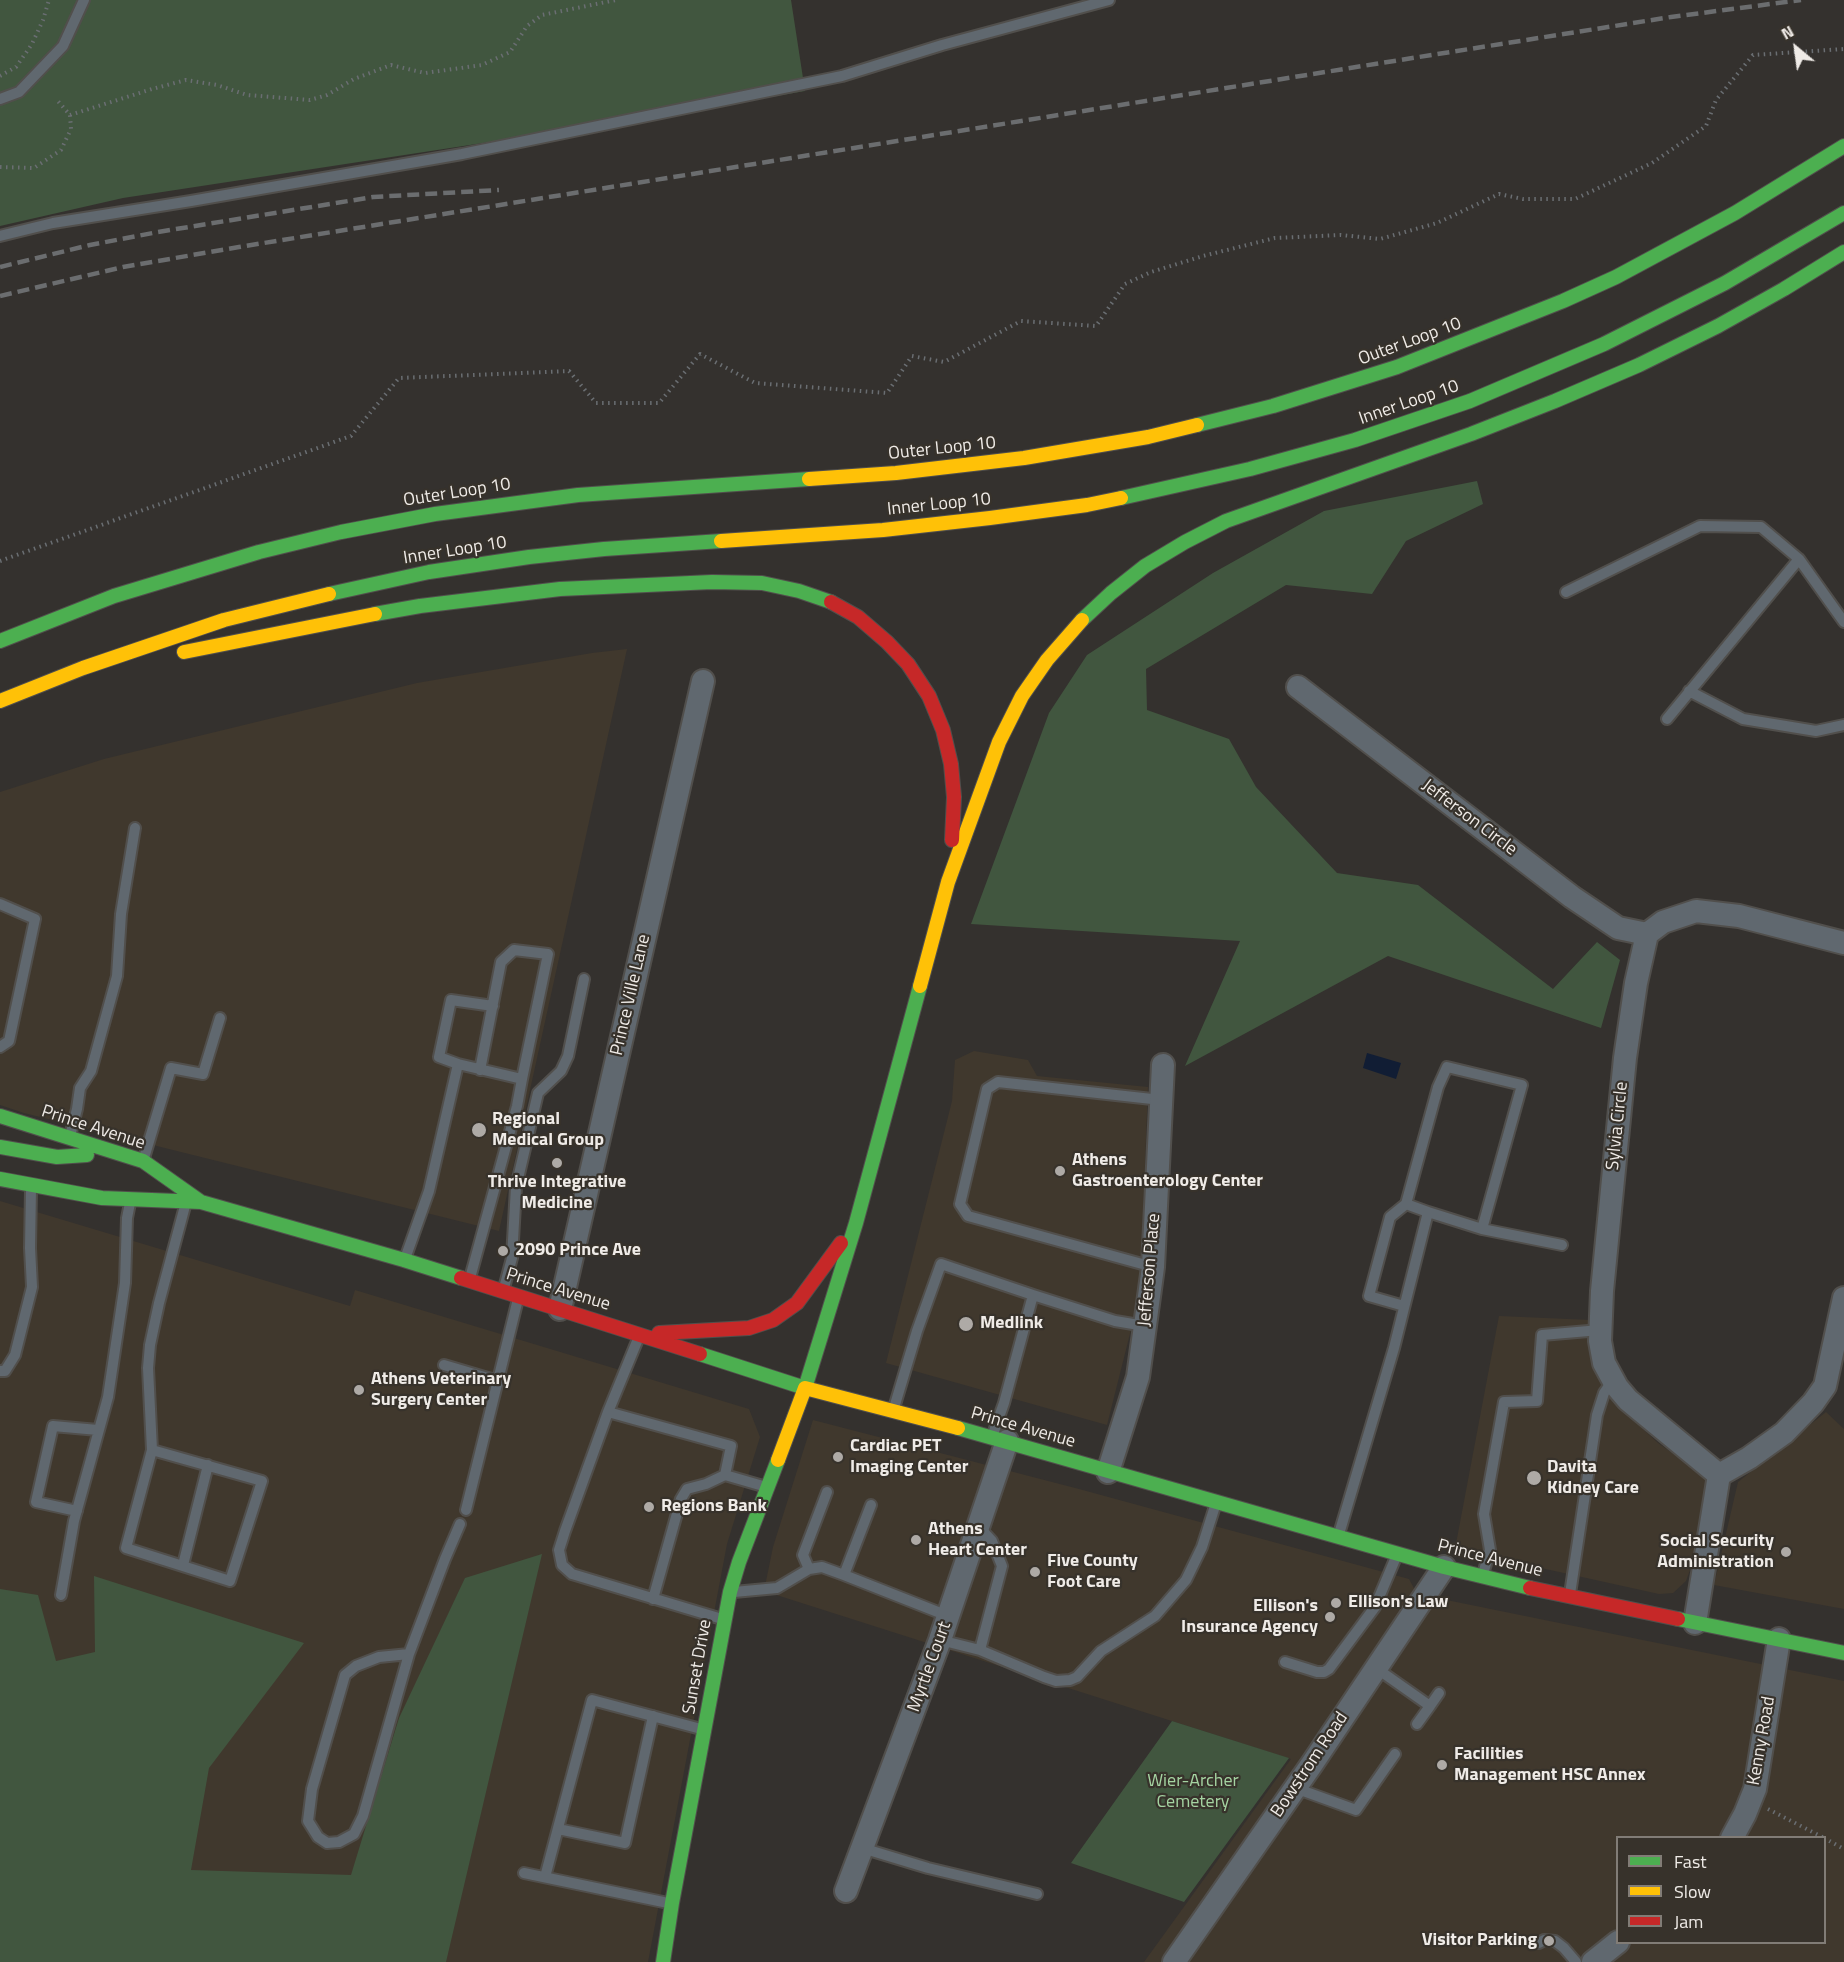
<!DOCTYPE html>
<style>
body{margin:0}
#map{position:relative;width:1844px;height:1962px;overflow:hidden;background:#34312e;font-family:"Titillium Web",sans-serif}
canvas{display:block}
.legend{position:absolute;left:1616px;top:1836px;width:210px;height:108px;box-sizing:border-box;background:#37322b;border:2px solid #817c76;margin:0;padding:8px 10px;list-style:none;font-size:18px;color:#efebe7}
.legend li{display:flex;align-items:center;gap:12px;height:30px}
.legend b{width:30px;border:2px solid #817c76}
.north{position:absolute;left:1766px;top:18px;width:60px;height:60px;-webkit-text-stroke:4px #37322b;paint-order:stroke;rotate:331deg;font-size:16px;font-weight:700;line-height:24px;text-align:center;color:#efebe7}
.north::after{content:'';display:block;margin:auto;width:21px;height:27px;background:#efebe7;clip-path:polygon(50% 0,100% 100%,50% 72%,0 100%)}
</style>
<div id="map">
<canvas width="1844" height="1962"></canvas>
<ul class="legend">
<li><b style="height:8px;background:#4caf50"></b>Fast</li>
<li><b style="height:8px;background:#ffc107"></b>Slow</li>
<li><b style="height:8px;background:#c62828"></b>Jam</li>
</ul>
<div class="north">N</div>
</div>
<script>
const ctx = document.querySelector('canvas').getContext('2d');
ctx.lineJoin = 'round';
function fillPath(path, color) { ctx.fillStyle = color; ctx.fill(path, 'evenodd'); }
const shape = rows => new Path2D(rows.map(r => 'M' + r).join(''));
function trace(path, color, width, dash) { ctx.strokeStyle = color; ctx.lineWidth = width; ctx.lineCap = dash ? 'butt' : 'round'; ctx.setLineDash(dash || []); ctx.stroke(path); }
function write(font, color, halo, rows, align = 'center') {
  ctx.font = font + ' "Titillium Web",sans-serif'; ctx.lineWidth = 4.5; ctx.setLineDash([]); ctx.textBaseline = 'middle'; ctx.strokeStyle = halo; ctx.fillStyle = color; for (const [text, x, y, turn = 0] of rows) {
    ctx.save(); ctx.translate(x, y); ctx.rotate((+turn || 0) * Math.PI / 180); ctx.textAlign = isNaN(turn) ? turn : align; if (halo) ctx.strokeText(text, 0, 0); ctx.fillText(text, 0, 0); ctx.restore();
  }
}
fillPath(shape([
 [627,649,499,1231,24,1113,0,1105,0,792,104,759,417,683,592,653],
 [974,1051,1028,1060,1037,1076,1148,1087,1140,1294,1107,1425,886,1363,952,1101,955,1060],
 [0,1201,350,1306,355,1290,749,1409,760,1437,727,1544,648,1962,365,1962,0,1843],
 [1499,1316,1591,1320,1595,1367,1609,1397,1658,1443,1704,1475,1707,1488,1694,1559,1686,1581,1673,1593,1659,1594,1455,1549],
 [1826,1412,1844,1429,1844,1609,1714,1585,1738,1482],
 [813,1420,1079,1489,1409,1579,1417,1594,1844,1681,1844,1962,1144,1962,1291,1759,764,1591,773,1547],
 [1618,1838,1824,1838,1824,1942,1618,1942]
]), '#40382d');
fillPath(shape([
 [0,0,791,0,805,91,686,112,123,198,0,226],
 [1477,481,1483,504,1406,541,1372,594,1286,585,1146,669,1147,710,1229,739,1256,787,1337,873,1418,885,1553,989,1597,942,1620,960,1601,1028,1388,956,1185,1066,1240,941,971,924,1049,713,1087,655,1213,573,1324,511],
 [542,1554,446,1962,0,1962,0,1589,38,1595,56,1661,95,1652,94,1576,304,1643,209,1768,191,1870,351,1875,399,1718,465,1578],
 [1172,1721,1289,1758,1184,1902,1071,1863]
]), '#41563f');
fillPath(shape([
 [1367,1053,1401,1063,1396,1079,1363,1068]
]), '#111d34');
const lane = shape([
 [0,99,19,92,63,46,84,0],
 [0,236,53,223,191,201,462,154,842,76,942,45,1109,0],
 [1566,592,1700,526,1761,527,1799,559,1844,622],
 [1689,691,1743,719,1816,731,1844,725],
 [1667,719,1799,559],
 [0,904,35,919,9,1041,0,1047],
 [458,1064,439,1057,451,1000,493,1006],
 [480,1070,501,962,514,950,548,954,522,1079],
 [70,1136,77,1109,80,1088,91,1071,117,976,121,914,135,828],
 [144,1158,171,1068,203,1074,220,1018],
 [1482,1229,1562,1245],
 [406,1256,429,1191,458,1064,522,1079,517,1106,470,1278],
 [1153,1267,968,1216,960,1204,987,1089,998,1082,1161,1100],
 [504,1288,512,1258,516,1187,538,1093,561,1071,568,1056,584,979],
 [1404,1306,1369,1296,1390,1217,1406,1204],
 [638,1339,608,1412,565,1531,559,1550,562,1565,572,1574,722,1619],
 [444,1365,498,1381],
 [0,1371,5,1371,15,1355,32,1287,30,1248,31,1189],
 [894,1408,917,1331,941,1264,1033,1295],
 [608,1412,731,1446,725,1475,763,1486],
 [993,1434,1004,1403,1033,1295,1115,1321,1145,1326],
 [152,1450,262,1481,230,1581,126,1548,152,1450,148,1368,150,1345,159,1303,185,1206],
 [827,1492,803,1555,809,1569,822,1567,844,1575],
 [871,1505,844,1575,948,1616],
 [466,1510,518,1299],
 [77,1511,36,1502,53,1426,98,1430],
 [979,1527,992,1541,1002,1566,980,1650],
 [1339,1534,1394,1348,1428,1212,1406,1204,1438,1087,1447,1067,1522,1085,1482,1229,1428,1212],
 [183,1565,208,1465],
 [1483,1574,1490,1550,1484,1514,1504,1402,1537,1401,1542,1335,1600,1330],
 [734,1592,777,1588,809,1569],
 [1570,1594,1597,1415,1604,1393,1613,1380],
 [61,1595,74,1521,108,1397,125,1283,127,1218,130,1203],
 [653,1599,681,1499,687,1489,706,1484,725,1475],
 [940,1640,980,1650,1044,1677,1056,1681,1070,1680,1077,1677,1101,1651,1155,1616,1186,1580,1202,1547,1216,1503],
 [409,1654,379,1657,356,1666,345,1675,312,1789,308,1821,318,1837,327,1843,339,1842,354,1834,363,1816,409,1654,445,1559,460,1524],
 [1285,1662,1317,1672,1324,1672,1329,1669,1375,1607,1396,1557],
 [1376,1668,1430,1706,1417,1724],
 [1430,1706,1439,1693],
 [1295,1788,1356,1810,1395,1754],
 [558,1829,625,1843,653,1716],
 [862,1848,928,1868,1037,1894],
 [524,1873,668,1903],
 [545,1877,592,1700,701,1729],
 [1539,1943,1544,1940,1555,1941,1564,1948,1576,1962]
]);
const street = shape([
 [1298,687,1572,897,1618,928,1647,934],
 [560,1309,703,681],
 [1108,1472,1138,1377,1153,1267,1163,1065],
 [1719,1475,1628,1400,1617,1387,1604,1363,1600,1341,1602,1291,1625,1058,1636,983,1647,934,1663,922,1696,911,1739,916,1844,943],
 [1719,1475,1749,1458,1784,1433,1813,1403,1825,1386,1844,1298],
 [1695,1623,1719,1475],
 [1732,1838,1745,1814,1755,1789,1779,1639],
 [846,1891,940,1640,1007,1441],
 [1174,1962,1312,1764,1444,1567],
 [1593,1962,1618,1942]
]);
const fast = shape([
 [1197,425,1273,406,1397,367,1563,301,1616,277,1735,213,1844,146],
 [1121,498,1250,469,1355,440,1470,401,1604,344,1725,283,1844,213],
 [329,594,429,572,529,557,604,549,721,541],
 [375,614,420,606,560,589,712,582,762,583,799,591,831,602],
 [1082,620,1111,593,1145,566,1185,542,1226,521,1471,434,1555,401,1639,365,1718,326,1784,289,1844,252],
 [0,641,114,596,259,552,341,532,435,514,578,495,809,479],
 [0,1116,143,1161,201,1202],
 [0,1147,57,1157,87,1155],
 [0,1179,102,1198,201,1202,404,1260,461,1278],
 [700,1354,805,1388,856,1223,920,986],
 [958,1428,1444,1567,1530,1588],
 [1678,1619,1844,1653],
 [663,1962,672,1903,730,1592,739,1562,778,1460]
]);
const slow = shape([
 [809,479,896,473,1024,458,1148,437,1197,425],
 [721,541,883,530,990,518,1087,505,1121,498],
 [184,652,375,614],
 [0,701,83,668,224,620,329,594],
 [920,986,948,882,999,742,1022,696,1047,660,1082,620],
 [778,1460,805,1388,958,1428]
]);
const jam = shape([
 [831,602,858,617,887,642,908,664,929,696,943,730,951,764,954,797,952,840],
 [461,1278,700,1354],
 [659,1333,749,1328,773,1320,797,1303,841,1243],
 [1530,1588,1678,1619]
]);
trace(lane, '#514f4c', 14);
trace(street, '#514f4c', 26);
trace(fast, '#514f4c', 16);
trace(slow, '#514f4c', 16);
trace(jam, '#514f4c', 16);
trace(shape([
 [0,76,16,67,32,44,43,20,49,0],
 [70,115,152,89,186,80,217,85,247,95,310,100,327,95,354,79,391,65,425,73,482,65,510,52,527,26,542,15,616,0],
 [0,167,34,168,61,150,71,129,70,115,56,99],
 [0,561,351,436,399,378,569,371,596,403,659,403,700,354,755,383,887,393,912,356,944,362,1021,321,1096,326,1125,284,1151,272,1203,256,1275,238,1341,235,1380,239,1437,223,1499,194,1523,199,1575,199,1652,163,1706,126,1716,100,1753,55,1844,49],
 [1768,1809,1824,1838],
 [1824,1838,1844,1849]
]), '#6a6e72', 4, [1.5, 4.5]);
trace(lane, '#60686f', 10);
trace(street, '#60686f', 22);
trace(fast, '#4caf50', 14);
trace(slow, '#ffc107', 14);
trace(jam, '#c62828', 14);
trace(shape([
 [0,267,90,245,158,232,373,197,499,190],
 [0,296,123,267,239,247,1375,64,1671,17,1801,0]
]), '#6b6d6f', 4.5, [12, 6]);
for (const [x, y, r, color] of [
 [479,1130,8,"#aeaaa6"],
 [557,1163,6,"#aeaaa6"],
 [1060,1171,6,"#aeaaa6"],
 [503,1251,6,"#aeaaa6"],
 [966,1324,8,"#aeaaa6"],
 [359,1390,6,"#aeaaa6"],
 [838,1457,6,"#aeaaa6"],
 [1534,1478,8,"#aeaaa6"],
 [649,1507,6,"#aeaaa6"],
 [916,1540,6,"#aeaaa6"],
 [1786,1552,6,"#aeaaa6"],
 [1035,1572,6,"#aeaaa6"],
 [1336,1603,6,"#aeaaa6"],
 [1330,1617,6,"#aeaaa6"],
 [1442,1765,6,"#aeaaa6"],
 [1549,1941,6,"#aeaaa6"]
]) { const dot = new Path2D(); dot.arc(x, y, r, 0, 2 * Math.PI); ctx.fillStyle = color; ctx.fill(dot); trace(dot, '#37322b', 2); }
write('18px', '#efebe7', '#37322b', [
 ["Outer Loop 10",1410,342,-20],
 ["Inner Loop 10",1409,403,-19],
 ["Outer Loop 10",942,449,-6],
 ["Outer Loop 10",457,493,-9],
 ["Inner Loop 10",939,505,-6],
 ["Inner Loop 10",455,551,-9],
 ["Jefferson Circle",1469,818,37],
 ["Prince Ville Lane",631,995,-77],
 ["Sylvia Circle",1618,1126,-84],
 ["Prince Avenue",93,1128,18],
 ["Jefferson Place",1150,1270,-85],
 ["Prince Avenue",558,1290,17],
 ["Prince Avenue",1023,1428,16],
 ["Prince Avenue",1490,1559,14],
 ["Sunset Drive",698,1667,-80],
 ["Myrtle Court",930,1667,-70],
 ["Kenny Road",1762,1741,-80],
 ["Bowstrom Road",1310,1765,-56]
]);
write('bold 18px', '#efebe7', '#37322b', [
 ["Regional",492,1120],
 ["Medical Group",492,1141],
 ["Athens",1072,1161],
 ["Gastroenterology Center",1072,1182],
 ["Thrive Integrative",557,1183,"center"],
 ["Medicine",557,1204,"center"],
 ["2090 Prince Ave",515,1251],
 ["Medlink",980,1324],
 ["Athens Veterinary",371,1380],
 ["Surgery Center",371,1401],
 ["Cardiac PET",850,1447],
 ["Imaging Center",850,1468],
 ["Davita",1547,1468],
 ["Kidney Care",1547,1489],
 ["Regions Bank",661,1507],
 ["Athens",928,1530],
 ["Heart Center",928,1551],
 ["Social Security",1774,1542,"right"],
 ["Administration",1774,1563,"right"],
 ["Five County",1047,1562],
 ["Foot Care",1047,1583],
 ["Ellison's Law",1348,1603],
 ["Ellison's",1318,1607,"right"],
 ["Insurance Agency",1318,1628,"right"],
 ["Facilities",1454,1755],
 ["Management HSC Annex",1454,1776],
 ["Visitor Parking",1537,1941,"right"]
], 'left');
write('18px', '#a5d4a2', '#37322b', [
 ["Wier-Archer",1193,1782],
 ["Cemetery",1193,1803]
]);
</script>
